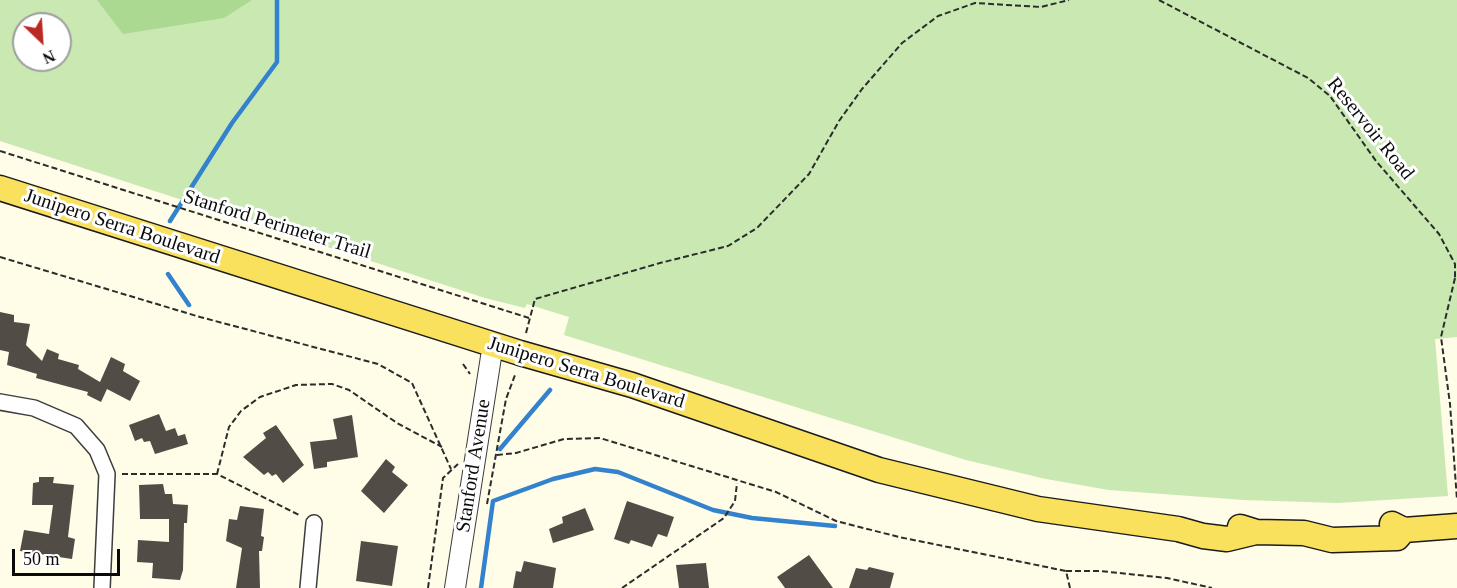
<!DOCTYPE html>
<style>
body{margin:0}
#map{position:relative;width:1457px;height:588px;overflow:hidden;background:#fffce7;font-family:"Times New Roman",serif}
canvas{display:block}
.north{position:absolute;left:12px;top:12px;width:60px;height:60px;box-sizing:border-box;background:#fff;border:2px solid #9d9d9d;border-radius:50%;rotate:155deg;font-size:16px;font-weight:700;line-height:24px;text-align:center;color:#0a0a0a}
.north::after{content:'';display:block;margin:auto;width:21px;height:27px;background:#b92923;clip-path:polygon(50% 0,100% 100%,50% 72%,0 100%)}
.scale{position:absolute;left:12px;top:549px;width:108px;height:27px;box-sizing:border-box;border:3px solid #0a0a0a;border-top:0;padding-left:8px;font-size:18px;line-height:21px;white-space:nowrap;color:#0a0a0a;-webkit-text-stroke:4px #fff;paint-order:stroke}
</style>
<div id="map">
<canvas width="1457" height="588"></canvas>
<div class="north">N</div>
<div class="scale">50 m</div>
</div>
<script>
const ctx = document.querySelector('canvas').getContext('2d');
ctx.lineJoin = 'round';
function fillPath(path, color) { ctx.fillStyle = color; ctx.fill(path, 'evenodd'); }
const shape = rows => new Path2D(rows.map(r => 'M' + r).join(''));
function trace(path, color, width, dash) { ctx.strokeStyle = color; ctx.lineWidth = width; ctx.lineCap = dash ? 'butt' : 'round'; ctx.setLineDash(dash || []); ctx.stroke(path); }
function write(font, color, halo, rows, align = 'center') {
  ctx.font = font + ' "Times New Roman",serif'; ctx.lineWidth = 6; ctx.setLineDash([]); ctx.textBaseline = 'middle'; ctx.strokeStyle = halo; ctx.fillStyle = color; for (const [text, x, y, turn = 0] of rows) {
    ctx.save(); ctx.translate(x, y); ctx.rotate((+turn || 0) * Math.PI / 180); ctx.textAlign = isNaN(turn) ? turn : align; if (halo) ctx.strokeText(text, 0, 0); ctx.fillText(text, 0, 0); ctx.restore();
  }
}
fillPath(shape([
 [0,0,1457,0,1457,337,1435,339,1448,496,1338,503,1244,500,1109,490,1046,479,966,460,564,335,569,317,527,304,525,308,485,298,0,141],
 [24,24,60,24,60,60,24,60]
]), '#c9e8b2');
fillPath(shape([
 [97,0,252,0,224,18,123,34]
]), '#abd991');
trace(shape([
 [170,221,232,123,277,62,277,0],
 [168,274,189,305],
 [500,449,550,390],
 [481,588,493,501,553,479,595,469,618,472,713,510,752,518,835,526]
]), '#3382cd', 4.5);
fillPath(shape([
 [0,312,14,315,14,322,30,324,26,345,42,361,47,349,59,354,58,359,79,365,78,369,100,382,111,357,125,364,123,371,140,381,130,401,107,389,101,402,87,395,88,392,36,378,37,374,7,365,9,352,0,350],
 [159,414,166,431,175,428,178,436,185,434,188,444,155,454,150,441,144,442,142,438,135,441,129,425],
 [352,415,358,457,327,462,327,467,314,469,310,442,337,439,333,419],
 [276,425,304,465,283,483,276,474,272,476,268,472,264,475,243,457,266,438,263,433],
 [386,459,395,467,392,472,408,485,384,513,361,491],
 [39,477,54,477,53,483,74,485,68,537,75,539,72,559,20,551,24,530,49,534,53,505,32,505,33,483,39,482],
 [163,484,165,494,172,494,173,504,188,505,187,523,184,523,183,570,180,580,152,578,153,563,137,562,138,540,169,542,169,519,140,519,139,485],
 [627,501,674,517,667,537,658,534,652,547,631,540,629,544,614,539],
 [240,506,264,509,261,536,264,537,262,551,259,551,260,588,236,588,242,548,226,541,229,519,237,520],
 [585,508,594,530,553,543,549,529,563,523,562,517],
 [361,541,398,546,392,586,356,581],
 [809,555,833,588,785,588,777,577],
 [524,561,556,568,553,588,513,588,516,571,521,572],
 [706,563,709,588,679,588,676,565],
 [869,567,894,573,890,588,849,588,856,568,867,570]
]), '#524c46');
const minor = shape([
 [0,402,34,408,76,426,97,450,107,474,102,588],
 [308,588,314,523]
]);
const tertiary = shape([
 [455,588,493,344]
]);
const primary = shape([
 [0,188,520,353,632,385,879,470,1038,509,1178,529,1203,536,1227,539,1256,532],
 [1392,524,1404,530,1457,526],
 [1240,527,1256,532,1304,533,1332,540,1397,538,1404,530]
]);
trace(minor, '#3d3d3d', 18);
trace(tertiary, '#3d3d3d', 22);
trace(primary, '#1b1b1b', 27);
trace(shape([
 [1159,0,1308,78,1330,96,1376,161,1439,234,1455,264,1455,278,1457,278],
 [0,151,529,318],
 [0,257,200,317,378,364,412,383,451,469],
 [1455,278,1441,337,1450,404,1457,500],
 [526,333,535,299,660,263,728,246,757,228,809,174,839,121,862,89,902,43,938,16,975,3,1041,7,1069,0],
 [463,364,470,374],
 [497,455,516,453,564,439,600,438,776,492,836,521,899,537,1066,571,1070,588],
 [122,474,217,474,301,516],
 [217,474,229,427,241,411,260,397,296,385,332,384,349,390,397,423,442,447],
 [487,504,506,399,515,375],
 [1066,571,1100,571,1167,578,1212,588],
 [428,588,443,478,458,464],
 [622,588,724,518,735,501,737,483]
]), '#2c2c2c', 2, [6, 3]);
trace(minor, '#fff', 15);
trace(tertiary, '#fff', 20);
trace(primary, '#f9e15d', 24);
write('20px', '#0a0a0a', '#fff', [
 ["Reservoir Road",1370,129,51],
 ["Stanford Perimeter Trail",277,225,17],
 ["Junipero Serra Boulevard",122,227,18],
 ["Junipero Serra Boulevard",586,373,17],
 ["Stanford Avenue",474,466,-81]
]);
</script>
